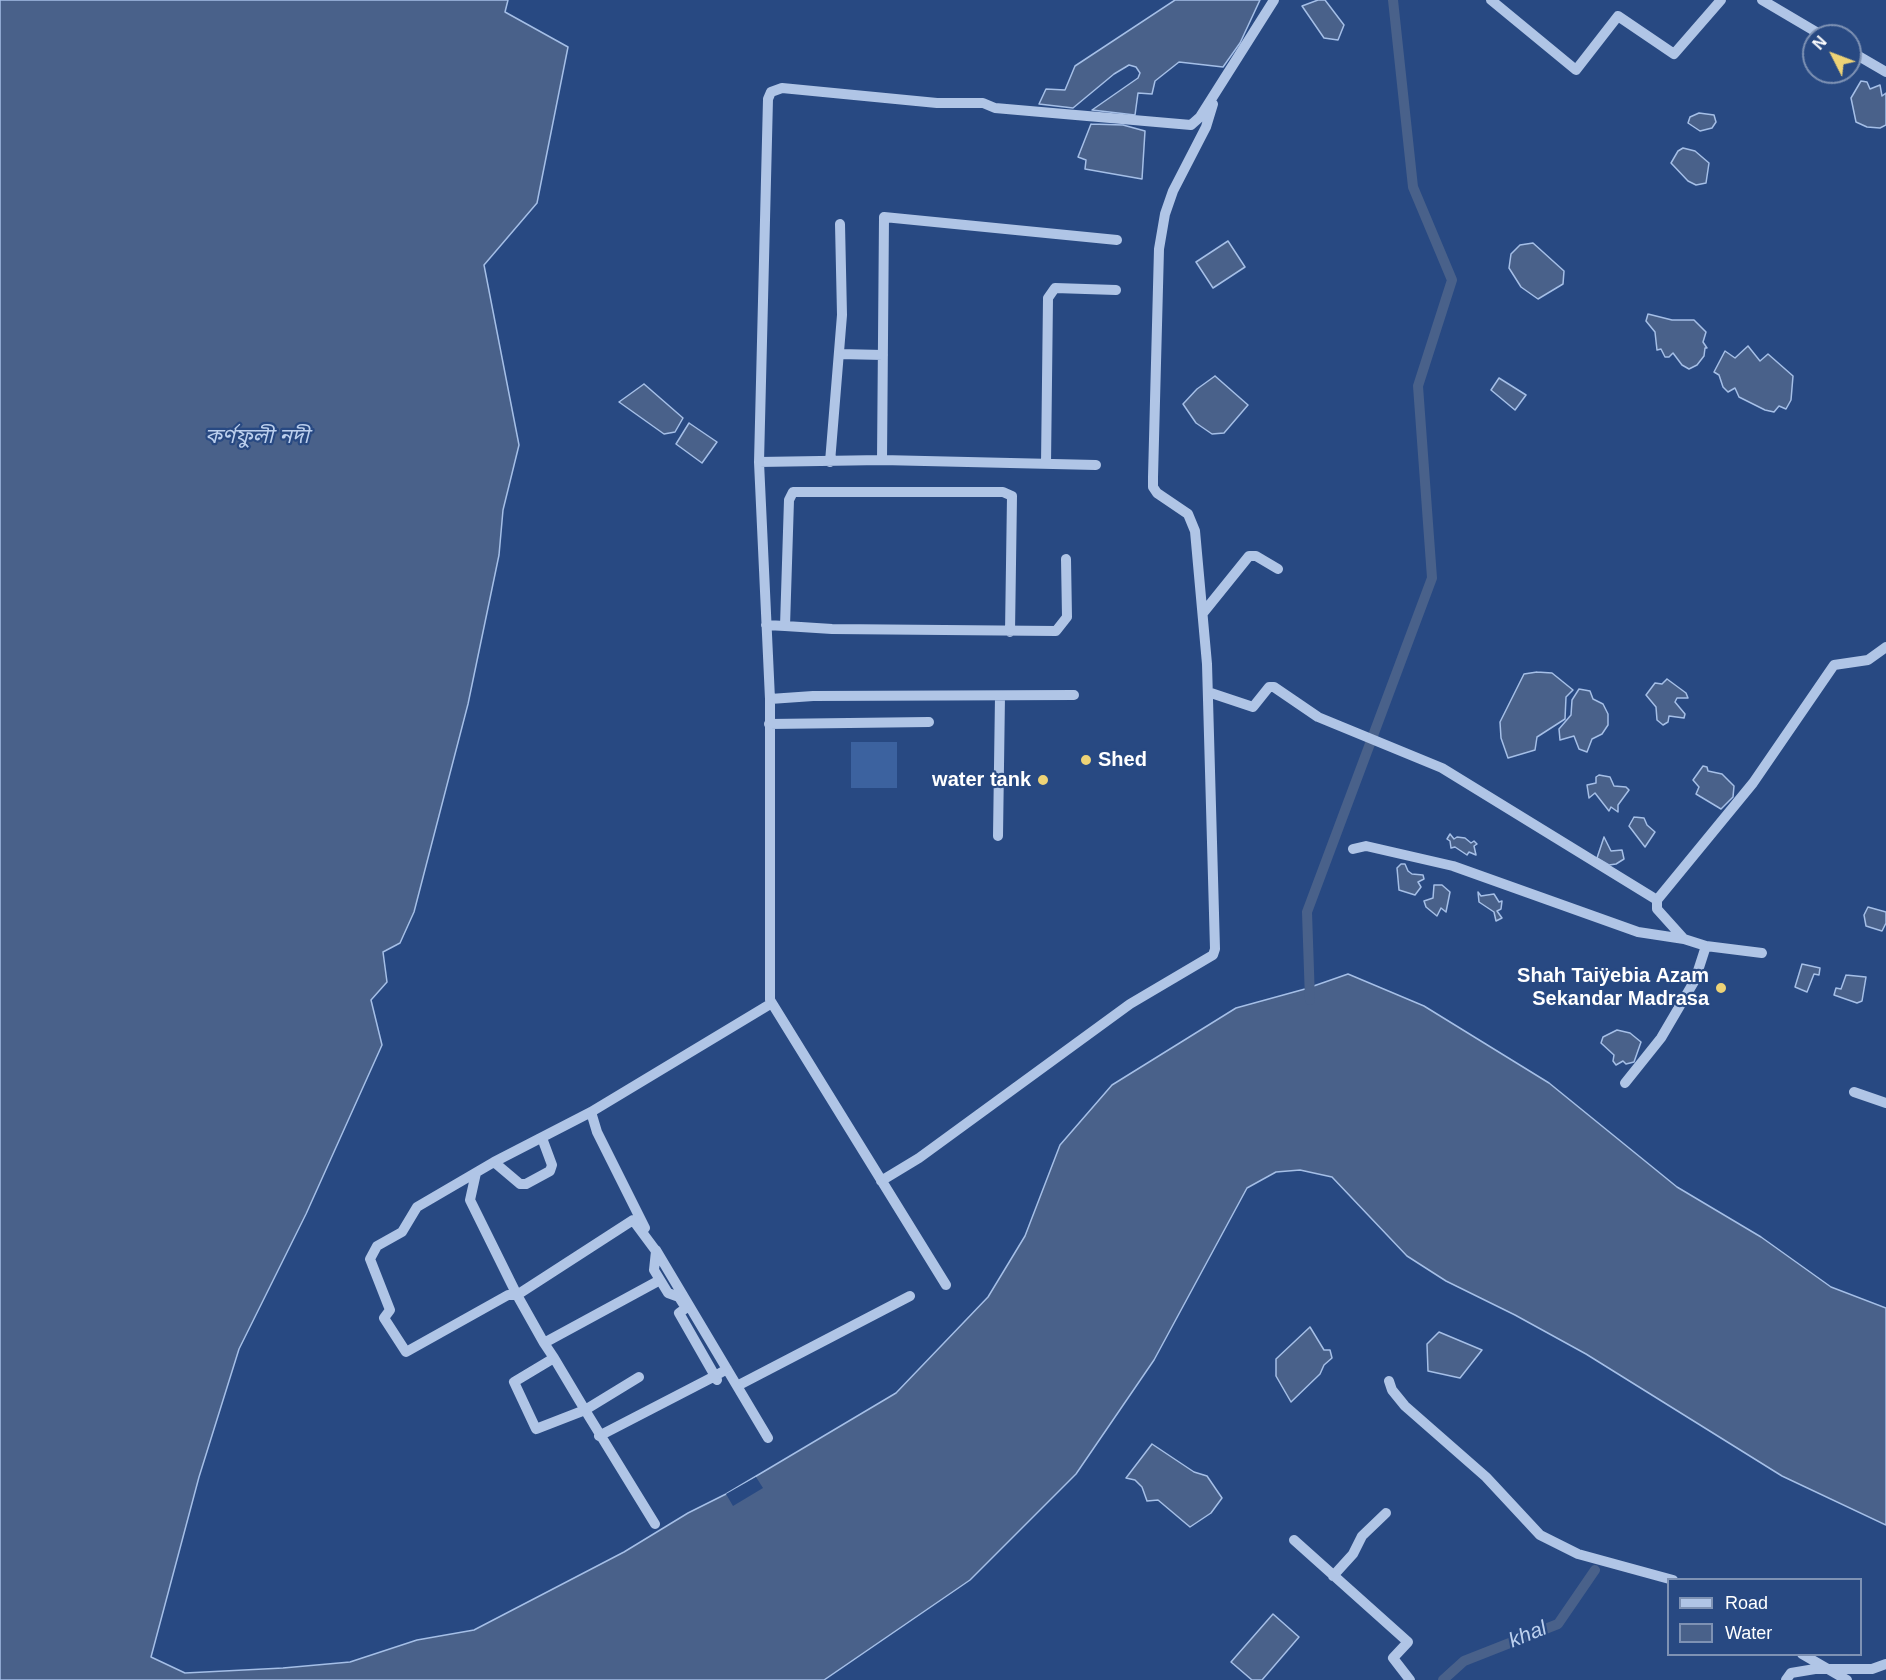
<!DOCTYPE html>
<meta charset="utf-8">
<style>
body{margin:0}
#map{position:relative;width:1886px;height:1680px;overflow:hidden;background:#284982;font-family:Arial,sans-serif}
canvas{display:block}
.legend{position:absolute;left:1667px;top:1578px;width:195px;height:78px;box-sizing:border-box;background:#284982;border:2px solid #7e92b4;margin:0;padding:8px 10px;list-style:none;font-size:18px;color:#fff}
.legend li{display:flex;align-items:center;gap:12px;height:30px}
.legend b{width:30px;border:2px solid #7e92b4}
.north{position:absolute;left:1802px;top:24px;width:60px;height:60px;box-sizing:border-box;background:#284982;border:2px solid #7e92b4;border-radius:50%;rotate:312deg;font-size:16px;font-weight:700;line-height:24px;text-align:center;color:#fff}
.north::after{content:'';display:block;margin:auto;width:21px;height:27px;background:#eed376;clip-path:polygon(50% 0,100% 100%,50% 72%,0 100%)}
</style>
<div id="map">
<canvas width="1886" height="1680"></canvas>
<ul class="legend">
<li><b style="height:8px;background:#b0c5e6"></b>Road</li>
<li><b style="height:16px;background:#49618a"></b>Water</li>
</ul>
<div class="north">N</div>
</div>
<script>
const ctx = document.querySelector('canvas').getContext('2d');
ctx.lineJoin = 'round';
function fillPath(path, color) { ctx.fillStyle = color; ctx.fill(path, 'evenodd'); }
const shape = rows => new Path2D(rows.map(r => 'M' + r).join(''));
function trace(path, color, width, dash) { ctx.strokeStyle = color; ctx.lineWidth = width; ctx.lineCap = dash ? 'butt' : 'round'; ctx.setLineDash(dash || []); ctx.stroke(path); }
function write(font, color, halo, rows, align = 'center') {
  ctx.font = font + ' Arial,"Noto Sans Bengali",sans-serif'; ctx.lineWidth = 4.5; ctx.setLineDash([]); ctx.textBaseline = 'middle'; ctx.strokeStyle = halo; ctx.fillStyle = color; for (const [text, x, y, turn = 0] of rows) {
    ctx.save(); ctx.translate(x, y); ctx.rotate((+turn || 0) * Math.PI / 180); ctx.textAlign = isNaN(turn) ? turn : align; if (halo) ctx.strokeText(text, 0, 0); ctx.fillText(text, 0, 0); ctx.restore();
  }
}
fillPath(shape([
 [851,742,897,742,897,788,851,788]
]), '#3c629f');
const water = shape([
 [0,0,508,0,505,12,568,47,537,203,484,265,519,445,503,510,499,555,468,704,414,912,400,943,383,952,387,982,371,1000,382,1045,306,1214,239,1349,199,1477,151,1657,185,1673,283,1668,350,1662,417,1640,474,1630,624,1552,688,1513,726,1494,896,1393,988,1297,1025,1236,1060,1145,1112,1085,1236,1008,1305,989,1348,974,1424,1006,1549,1083,1677,1187,1761,1237,1831,1287,1886,1308,1886,1525,1782,1476,1586,1354,1515,1315,1446,1281,1407,1256,1332,1177,1300,1170,1276,1172,1247,1188,1154,1360,1076,1474,970,1580,824,1680,0,1680,0,0],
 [1175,0,1260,0,1240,43,1223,67,1179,62,1155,81,1152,94,1138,93,1135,115,1092,110,1138,78,1140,73,1136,67,1129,65,1114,74,1073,108,1039,104,1046,89,1065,90,1075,66,1175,0],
 [1318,0,1325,0,1344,25,1338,40,1324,38,1302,6,1318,0],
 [1861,81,1867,82,1870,89,1880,85,1882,96,1886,93,1886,125,1880,128,1867,127,1856,122,1851,98,1861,81],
 [1699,113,1714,115,1716,122,1712,128,1700,131,1688,123,1690,117,1699,113],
 [1091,124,1123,125,1145,131,1142,179,1085,169,1086,160,1078,157,1091,124],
 [1683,148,1695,151,1709,163,1706,183,1696,185,1688,181,1671,163,1678,151,1683,148],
 [1228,241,1245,267,1213,288,1196,262,1228,241],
 [1533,243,1564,271,1563,284,1538,299,1521,287,1509,268,1511,254,1520,245,1533,243],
 [1648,314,1672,320,1694,320,1706,332,1703,342,1707,348,1705,348,1704,356,1697,365,1689,369,1682,365,1673,353,1669,357,1665,357,1661,349,1657,350,1655,332,1646,321,1648,314],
 [1748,346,1760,361,1768,354,1793,376,1791,400,1786,409,1779,406,1774,412,1765,410,1739,397,1735,388,1728,392,1723,387,1719,375,1714,372,1725,351,1735,358,1748,346],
 [1215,376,1248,405,1224,433,1212,434,1196,423,1183,404,1197,389,1215,376],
 [1499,378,1526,395,1515,410,1491,390,1499,378],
 [644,384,683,418,675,432,664,434,619,402,644,384],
 [689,423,717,442,702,463,676,444,689,423],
 [1537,672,1552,673,1573,690,1566,697,1565,719,1537,737,1535,750,1508,758,1501,738,1500,722,1524,674,1537,672],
 [1667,679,1686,693,1688,698,1677,698,1675,702,1685,714,1684,718,1669,716,1668,722,1663,725,1657,720,1656,707,1646,695,1655,683,1662,684,1667,679],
 [1579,689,1590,691,1593,699,1603,704,1608,714,1608,725,1602,734,1592,739,1587,752,1579,749,1574,736,1560,740,1559,729,1571,715,1572,700,1579,689],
 [1703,766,1707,767,1708,771,1722,774,1734,786,1733,797,1721,809,1696,794,1699,787,1693,780,1703,766],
 [1599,775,1610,777,1614,786,1626,787,1629,790,1618,805,1618,812,1611,807,1609,811,1595,793,1589,798,1587,785,1596,783,1596,777,1599,775],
 [1634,817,1644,818,1647,825,1655,832,1645,847,1629,826,1634,817],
 [1450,834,1454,839,1457,837,1465,838,1471,843,1474,841,1477,844,1474,846,1476,855,1469,852,1467,855,1455,847,1451,848,1450,841,1447,839,1450,834],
 [1604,837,1611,851,1622,850,1624,859,1616,864,1609,865,1597,858,1604,837],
 [1401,864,1405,864,1408,871,1412,874,1423,875,1424,879,1418,882,1421,887,1415,895,1399,890,1397,868,1401,864],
 [1434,885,1442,885,1450,892,1446,912,1441,908,1437,916,1426,907,1424,901,1433,898,1434,885],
 [1478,892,1481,896,1494,894,1499,902,1502,901,1501,909,1497,911,1502,918,1496,921,1494,912,1479,902,1478,892],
 [1868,907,1886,912,1886,923,1882,931,1866,926,1864,915,1868,907],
 [1802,964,1820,968,1819,975,1814,974,1807,992,1795,987,1802,964],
 [1846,975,1866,977,1862,1001,1857,1003,1834,995,1836,988,1841,989,1846,975],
 [1617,1030,1630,1033,1641,1042,1634,1062,1626,1064,1623,1061,1616,1065,1613,1061,1614,1055,1601,1043,1603,1037,1617,1030],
 [1310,1327,1324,1350,1330,1350,1332,1358,1324,1365,1320,1374,1291,1402,1276,1376,1276,1359,1310,1327],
 [1439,1332,1482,1350,1460,1378,1428,1371,1427,1344,1439,1332],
 [1152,1444,1194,1472,1207,1476,1222,1498,1211,1513,1190,1527,1158,1500,1147,1501,1142,1487,1135,1480,1126,1478,1152,1444],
 [1273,1614,1299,1637,1262,1680,1252,1680,1231,1662,1273,1614]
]);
fillPath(water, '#49618a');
trace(water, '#a5bfe7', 1.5);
fillPath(shape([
 [756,1477,763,1488,733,1506,726,1494]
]), '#284982');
trace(shape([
 [1310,1000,1307,912,1432,578,1418,386,1452,280,1413,187,1393,0],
 [1443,1680,1464,1661,1558,1624,1595,1570]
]), '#49618a', 10);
trace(shape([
 [1491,0,1576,70,1618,16,1674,54,1721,0],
 [1762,0,1823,36],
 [1850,51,1886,72],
 [839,354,883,355],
 [882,460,884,217,1117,240],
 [759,462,882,460,1096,465],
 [830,462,842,315,840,224],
 [1046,464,1048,298,1055,288,1116,290],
 [1203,613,1249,556,1256,556,1278,569],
 [766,625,785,626,789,500,793,492,1003,492,1012,496,1010,632],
 [785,626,832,629,1056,631,1067,617,1066,559],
 [1208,692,1253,707,1269,687,1274,687,1318,717,1442,768,1657,900,1657,909,1684,939],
 [770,699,813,696,1074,695],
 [769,724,929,722],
 [998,836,1000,696],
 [1353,849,1366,846,1453,866,1638,932,1684,939,1706,946,1762,953],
 [1657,900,1753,783,1834,665,1868,660,1886,647],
 [1625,1083,1661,1038,1695,980,1706,946],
 [1854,1092,1886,1103],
 [591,1112,597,1132,645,1228],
 [494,1162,520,1184,526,1184,550,1171,552,1165,542,1138],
 [476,1173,470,1200,517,1295,508,1295,406,1352,384,1318,390,1310,370,1259,377,1246,402,1232,417,1207,494,1162,591,1112,772,1003],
 [881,1181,919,1158,1130,1004,1213,955,1215,949,1207,664,1195,531,1188,514,1157,493,1153,487,1153,477,1159,249,1165,214,1173,191,1206,127,1213,104],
 [656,1250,768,1438],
 [946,1285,770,1000,770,699,759,462,768,99,771,92,782,88,937,103,983,103,995,108,1191,125,1200,117,1274,0],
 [544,1343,517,1295,633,1220,656,1251,654,1270,668,1293,679,1297,686,1308,679,1313,715,1376,727,1369],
 [554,1358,514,1382,536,1429,585,1410,554,1358,544,1343,660,1280],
 [639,1377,585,1410,655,1524],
 [1389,1381,1392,1390,1405,1406,1486,1477,1540,1535,1578,1554,1673,1580],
 [737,1386,910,1296],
 [599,1436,715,1376,717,1380],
 [1294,1540,1408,1642,1393,1658,1410,1680],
 [1333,1576,1353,1554,1362,1536,1386,1513],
 [1802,1654,1847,1680],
 [1786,1680,1791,1673,1815,1669,1872,1669,1886,1664]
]), '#b0c5e6', 10);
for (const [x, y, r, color] of [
 [1086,760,6,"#eed376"],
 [1043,780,6,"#eed376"],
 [1721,988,6,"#eed376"]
]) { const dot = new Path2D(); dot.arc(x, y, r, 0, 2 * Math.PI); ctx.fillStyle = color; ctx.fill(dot); trace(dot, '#284982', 2); }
write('bold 20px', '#fff', '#284982', [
 ["Shed",1098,760,"left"],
 ["water tank",1031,780],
 ["Shah Taiÿebia Azam",1709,976],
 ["Sekandar Madrasa",1709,999]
], 'right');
write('italic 21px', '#bcd0ee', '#284982', [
 ["কর্ণফুলী নদী",257,437],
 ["khal",1528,1635,-22]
]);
</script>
